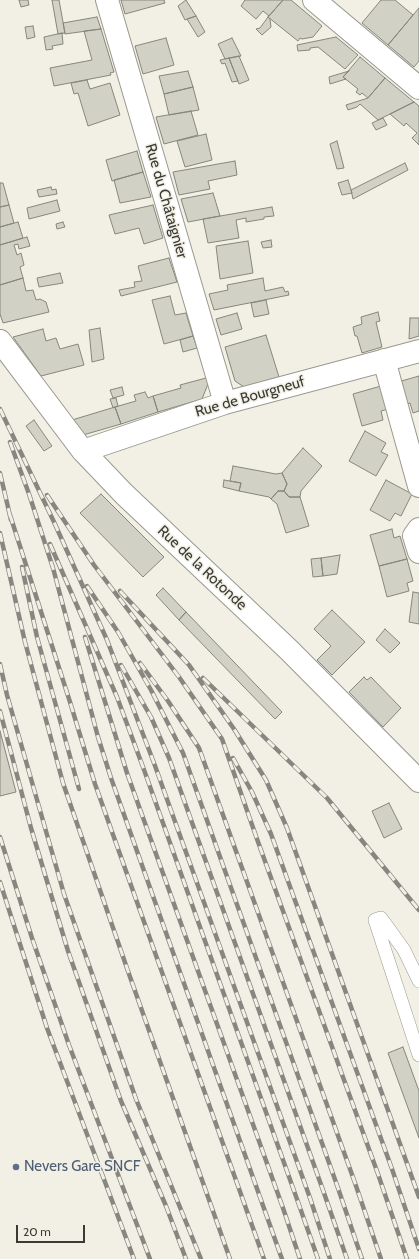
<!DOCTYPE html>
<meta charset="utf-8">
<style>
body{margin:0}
#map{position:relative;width:419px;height:1259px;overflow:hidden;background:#f2f0e5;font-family:Cabin,sans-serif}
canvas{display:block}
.scale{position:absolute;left:16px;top:1225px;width:69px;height:18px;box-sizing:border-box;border:2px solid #3b3a36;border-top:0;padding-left:5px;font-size:12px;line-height:14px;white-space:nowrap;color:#3b3a36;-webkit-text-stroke:3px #f2f0e5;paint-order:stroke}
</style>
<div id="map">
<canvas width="419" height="1259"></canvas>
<div class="scale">20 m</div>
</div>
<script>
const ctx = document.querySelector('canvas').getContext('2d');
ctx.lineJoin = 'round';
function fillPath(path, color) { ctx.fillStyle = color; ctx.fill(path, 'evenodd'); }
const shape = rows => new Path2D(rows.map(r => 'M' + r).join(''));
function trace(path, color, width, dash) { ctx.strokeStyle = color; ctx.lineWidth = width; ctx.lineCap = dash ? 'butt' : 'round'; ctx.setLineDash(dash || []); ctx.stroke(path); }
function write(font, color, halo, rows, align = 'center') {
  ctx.font = font + ' Cabin,sans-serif'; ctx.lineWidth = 3; ctx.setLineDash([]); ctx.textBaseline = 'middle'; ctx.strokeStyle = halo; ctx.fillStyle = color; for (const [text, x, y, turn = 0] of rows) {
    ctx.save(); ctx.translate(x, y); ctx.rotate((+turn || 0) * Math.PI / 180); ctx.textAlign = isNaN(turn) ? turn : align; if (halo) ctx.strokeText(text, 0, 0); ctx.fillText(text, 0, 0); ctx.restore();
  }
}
const building = shape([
 [19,0,28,0,29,5,21,7,19,0],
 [52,0,59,0,65,33,58,34,52,0],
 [121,0,164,0,165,3,125,14,121,0],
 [186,0,196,16,185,20,178,6,186,0],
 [245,0,283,0,269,16,263,11,256,19,241,6,245,0],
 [283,0,291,0,322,26,313,37,302,39,300,38,298,41,268,17,283,0],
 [381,0,395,0,413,15,388,45,362,23,381,0],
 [419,8,419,61,414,67,388,45,419,8],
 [196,16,205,32,198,37,187,19,196,16],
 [97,17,101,29,65,34,63,23,97,17],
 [268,17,270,19,271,27,262,35,256,29,260,28,268,17],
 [33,26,35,37,27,39,25,27,33,26],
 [101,29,114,72,110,73,111,75,54,86,50,68,92,60,84,31,101,29],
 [62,33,63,44,52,46,53,49,46,50,44,37,62,33],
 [336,37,358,55,345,69,318,47,310,48,310,50,298,51,297,45,336,37],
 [166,38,174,65,143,74,135,46,166,38],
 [232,38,241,56,225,59,218,44,232,38],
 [239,56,249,80,239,84,229,58,239,56],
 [360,57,385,78,368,98,362,93,360,95,356,92,358,89,343,77,360,57],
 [229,58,238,81,232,82,225,63,222,64,220,60,229,58],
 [188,71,193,87,164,94,159,76,188,71],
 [349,71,343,77,346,79,330,84,329,77,349,71],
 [385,78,414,102,378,120,360,104,357,107,348,110,346,105,368,98,385,78],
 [87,80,90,89,110,83,120,115,88,126,78,93,74,94,71,83,87,80],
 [193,87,199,110,169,115,164,94,193,87],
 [414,102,419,106,419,145,412,138,417,133,406,123,404,126,390,114,414,102],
 [191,111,198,135,164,144,156,117,191,111],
 [383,118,387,125,376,130,372,123,383,118],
 [206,134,212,160,185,167,177,141,206,134],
 [337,141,344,168,337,169,330,144,337,141],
 [137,151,143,172,112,181,106,160,137,151],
 [235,161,237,175,208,181,210,189,179,195,173,172,235,161],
 [405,163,408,170,353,199,351,190,405,163],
 [143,172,151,197,120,203,114,180,143,172],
 [348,180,352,193,342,195,338,183,348,180],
 [0,183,3,183,9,205,0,207,0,183],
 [51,187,52,190,56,189,57,194,39,197,37,190,51,187],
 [213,193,220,216,188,222,181,199,213,193],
 [57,200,60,211,29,219,27,208,57,200],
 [9,205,14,223,0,227,0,207,9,205],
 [153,205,163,238,144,244,139,228,115,234,109,215,153,205],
 [272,207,274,216,264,217,264,219,246,222,246,218,236,220,239,238,208,243,203,219,272,207],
 [18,222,23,238,0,245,0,227,18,222],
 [63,222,65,227,57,229,56,224,63,222],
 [27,237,30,246,19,249,18,244,14,245,17,255,21,253,24,265,20,267,23,278,0,285,0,245,27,237],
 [271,240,272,247,263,248,261,242,271,240],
 [248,241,253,273,220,279,216,246,248,241],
 [169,258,177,282,121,296,119,290,135,287,134,282,142,281,138,266,169,258],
 [60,273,63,283,39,287,37,278,60,273],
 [23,278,26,291,33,290,36,300,40,299,46,302,49,312,3,323,0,314,0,285,23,278],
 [263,278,265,291,283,287,285,292,288,291,289,295,214,310,209,294,228,290,227,285,263,278],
 [170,296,175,315,186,313,193,336,164,344,152,300,170,296],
 [266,300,269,314,254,317,251,303,266,300],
 [378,312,380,321,376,322,382,347,362,353,357,336,355,336,353,327,362,324,361,317,378,312],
 [237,313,242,329,221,335,216,319,237,313],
 [410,318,419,318,419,336,409,339,410,318],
 [100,328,104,359,92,362,89,330,100,328],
 [43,329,46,341,56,338,60,349,78,344,84,365,41,376,13,337,43,329],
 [266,335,279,377,244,387,235,381,225,347,266,335],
 [193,336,197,348,183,352,180,340,193,336],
 [419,376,419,411,413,413,410,403,405,405,398,382,419,376],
 [206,378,208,384,202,399,158,412,153,396,181,388,180,385,206,378],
 [381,386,388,409,381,411,383,420,362,426,353,394,381,386],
 [122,387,124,395,113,398,110,390,122,387],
 [145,392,148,398,153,396,158,412,121,424,115,407,136,401,134,395,145,392],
 [116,398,118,406,113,408,110,399,116,398],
 [115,407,121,424,83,435,72,420,115,407],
 [34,420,52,446,44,451,26,426,34,420],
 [365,431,386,443,381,452,388,455,376,476,349,461,365,431],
 [303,448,322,466,301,491,300,497,289,497,284,491,287,484,282,473,303,448],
 [233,466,276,474,282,473,287,484,284,491,278,491,271,499,269,497,239,491,241,483,230,481,233,466],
 [224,480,241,483,239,491,223,487,224,480],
 [386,480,412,494,401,516,395,513,390,521,370,510,386,480],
 [278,491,284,491,289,497,300,497,309,526,286,533,277,504,271,499,278,491],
 [101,494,164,557,143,577,80,513,101,494],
 [392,529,394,538,400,536,407,559,379,566,370,535,392,529],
 [340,555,337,574,323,576,321,558,340,555],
 [321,558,323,576,313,577,311,559,321,558],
 [407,559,413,581,407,583,409,591,387,597,379,566,407,559],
 [163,588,186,612,179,620,156,595,163,588],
 [413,592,419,593,419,624,409,622,413,592],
 [332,610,365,642,332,675,317,660,331,646,314,629,332,610],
 [186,612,282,712,275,719,179,620,186,612],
 [385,629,400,643,390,653,376,640,385,629],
 [364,677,367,680,371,677,401,708,383,727,349,692,364,677],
 [0,731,16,792,0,796,0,731],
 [389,803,402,829,384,838,372,811,389,803],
 [403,1047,419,1091,419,1138,388,1053,403,1047]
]);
fillPath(building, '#d2d1c6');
trace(building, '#87867c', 1);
const lane = shape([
 [419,981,404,950,381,918,375,920,419,1055]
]);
const street = shape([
 [107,0,225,403],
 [0,341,83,451,124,494,289,650,419,781],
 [384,360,419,486],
 [83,451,225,403,419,351],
 [419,529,414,536,419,552]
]);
const secondary = shape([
 [314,0,419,88]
]);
trace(lane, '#9a998f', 14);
trace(street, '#9a998f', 24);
trace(secondary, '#9a998f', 24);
trace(lane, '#fff', 13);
trace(street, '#fff', 22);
trace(secondary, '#fff', 22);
const rail = shape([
 [0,409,54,522,107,640,154,763,310,1198,330,1259],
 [10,442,29,494,53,568,98,737,111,778,282,1259],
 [0,473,11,520],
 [47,495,94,565,179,677,222,739,257,839,378,1174,407,1259],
 [10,515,70,702,95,784,264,1259],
 [0,533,25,642,63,783,129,974,230,1259],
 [50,544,117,697,143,767,298,1202,318,1259],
 [22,567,37,637,79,789],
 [87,586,118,632,151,690,183,753,338,1188,362,1259],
 [120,591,189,665,234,729,266,780,287,828,419,1197],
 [85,637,127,773,283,1208,300,1259],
 [140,663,168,701,199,748,355,1183,381,1259],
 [0,664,7,695,64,894,136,1099,201,1259],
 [121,665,151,717,169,758,324,1193,347,1259],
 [203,678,327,798,419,910],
 [0,711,31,828,68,951,121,1101,166,1206,186,1259],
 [233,758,252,792,271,834,392,1169,419,1249],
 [0,837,32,938,69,1045,150,1259],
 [0,882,47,1028,134,1259]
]);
trace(rail, '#888680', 4.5);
trace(rail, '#f2f0e5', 3, [9]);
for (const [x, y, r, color] of [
 [16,1167,4,"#5c6f8a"]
]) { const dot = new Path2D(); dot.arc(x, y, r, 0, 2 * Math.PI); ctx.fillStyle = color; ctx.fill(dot); trace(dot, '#f2f0e5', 1.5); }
write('15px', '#3b3a36', '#f2f0e5', [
 ["Rue du Châtaignier",166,201,74],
 ["Rue de Bourgneuf",250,397,-16],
 ["Rue de la Rotonde",202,568,43]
]);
write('15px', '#4e5e75', '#f2f0e5', [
 ["Nevers Gare SNCF",24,1167]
], 'left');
</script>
